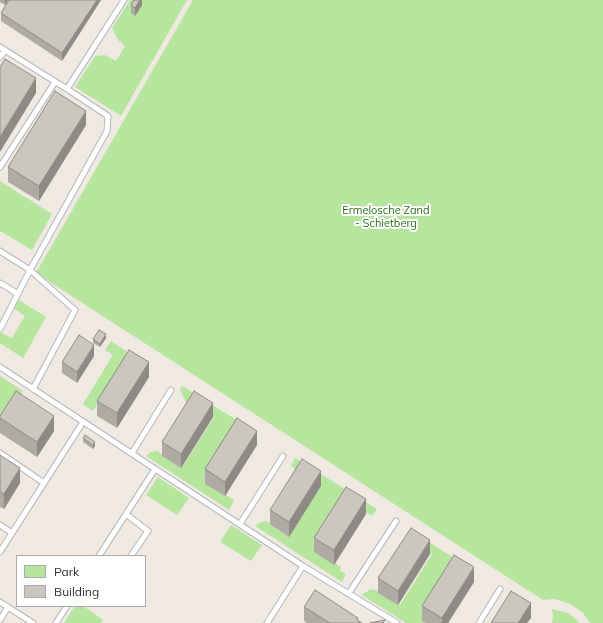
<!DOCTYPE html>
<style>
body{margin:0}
#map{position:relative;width:603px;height:623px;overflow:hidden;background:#efe9e1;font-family:Mulish,sans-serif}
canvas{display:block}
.legend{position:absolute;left:16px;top:555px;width:130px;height:52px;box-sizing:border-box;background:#fff;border:1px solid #ababab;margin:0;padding:5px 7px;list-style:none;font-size:12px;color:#2e2e2e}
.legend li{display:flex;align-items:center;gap:8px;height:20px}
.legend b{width:20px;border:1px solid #ababab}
</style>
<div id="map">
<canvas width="603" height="623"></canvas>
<ul class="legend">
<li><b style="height:11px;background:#b6e59e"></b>Park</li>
<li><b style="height:11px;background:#cbc7bf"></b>Building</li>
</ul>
</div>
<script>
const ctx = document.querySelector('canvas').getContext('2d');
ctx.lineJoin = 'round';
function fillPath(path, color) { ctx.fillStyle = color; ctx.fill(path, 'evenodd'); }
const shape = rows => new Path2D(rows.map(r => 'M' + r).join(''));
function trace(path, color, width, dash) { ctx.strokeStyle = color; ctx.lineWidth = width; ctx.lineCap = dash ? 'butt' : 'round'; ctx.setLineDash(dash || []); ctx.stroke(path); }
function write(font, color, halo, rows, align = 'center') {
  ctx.font = font + ' Mulish,sans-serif'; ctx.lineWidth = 4; ctx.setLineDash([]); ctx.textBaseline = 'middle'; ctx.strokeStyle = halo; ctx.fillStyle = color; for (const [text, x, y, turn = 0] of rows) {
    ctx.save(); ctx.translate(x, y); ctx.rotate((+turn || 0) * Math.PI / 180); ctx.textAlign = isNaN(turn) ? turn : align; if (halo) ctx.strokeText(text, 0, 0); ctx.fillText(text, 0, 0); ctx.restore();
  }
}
fillPath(shape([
 [130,0,187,0,121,116,75,87,95,56,105,55,116,61,125,46,118,40,112,28],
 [193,0,603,0,603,623,590,623,583,613,572,605,564,602,554,599,543,600,36,273],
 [0,181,52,214,32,250,0,231],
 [14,297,46,317,23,358,0,343,0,332,12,338,25,316,9,305],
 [111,341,129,353,93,411,83,404,113,355,105,350],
 [0,376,23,391,0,429],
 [182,386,243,424,205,482,234,500,229,510,146,456,151,452,157,451,182,467,214,417,193,403,192,406,186,402,180,390],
 [295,458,377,509,372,516,348,501,316,551,341,567,340,571,346,574,342,582,255,526,261,522,266,521,271,523,320,485,291,466],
 [158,477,189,498,177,515,146,495],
 [231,525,262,545,251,561,220,542],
 [410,530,474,571,474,581,456,568,427,623,406,623,362,595,369,590,374,589,400,605,432,554,411,541],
 [75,606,83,606,103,620,101,623,64,623],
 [552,609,568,613,576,619,579,623,552,623,553,616]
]), '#b6e59e');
const service = shape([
 [0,47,67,89],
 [0,57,5,50],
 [0,167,55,82],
 [0,251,30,270,0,329],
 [0,283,18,294],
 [0,367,303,566,397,623],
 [33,389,75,310,30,270,107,131,108,116,67,89,124,0],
 [0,453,44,483],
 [132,453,171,390],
 [126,514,148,531,131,556],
 [240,524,283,456],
 [0,525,12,533],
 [0,552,83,422],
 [99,556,155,469],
 [349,593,396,521],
 [0,602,33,623],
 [0,620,8,607],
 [56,623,67,606],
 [267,623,303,566],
 [479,623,500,589]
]);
trace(service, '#b4b7c1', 7);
trace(service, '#fff', 5);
fillPath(shape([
 [0,0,8,0,5,5,0,2],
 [9,0,101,0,62,61,1,21,1,13],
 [142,0,142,5,135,16,131,13,131,5],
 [86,125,39,201,8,182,8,167],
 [106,338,100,347,93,343,93,339],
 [94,356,77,383,62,373,62,362],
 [149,377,117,428,97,416,97,401],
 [0,416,54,431,37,457,0,433],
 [213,417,181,468,162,456,162,442],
 [83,438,95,446,93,449,83,442],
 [257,445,225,496,205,484,205,469],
 [0,455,20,483,4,509,0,507],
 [321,486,289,537,270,524,270,510],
 [366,514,334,565,314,552,314,538],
 [430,554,398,605,378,593,378,578],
 [474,582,448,623,426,623,422,621,422,606],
 [304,607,358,621,362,623,307,623,304,621]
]), '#afaba4');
fillPath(shape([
 [5,0,8,0,5,5],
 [97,0,101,0,62,61,62,53],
 [140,0,142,0,142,5,135,16,135,8],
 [36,78,36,93,0,152,0,137],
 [86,111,86,125,39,201,39,186],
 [106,334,106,338,100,347,100,344],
 [94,345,94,356,77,383,77,372],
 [149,362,149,377,117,428,117,413],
 [213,403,213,417,181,468,181,454],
 [54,416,54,431,37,457,37,442],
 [257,431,257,445,225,496,225,482],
 [95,442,95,446,93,449,93,445],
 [20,468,20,483,4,509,4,494],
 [321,471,321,486,289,537,289,522],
 [366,499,366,514,334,565,334,550],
 [430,540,430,554,398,605,398,591],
 [474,567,474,582,448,623,442,623,442,618],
 [531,603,531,618,527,623,518,623]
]), '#8e8b86');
const building = shape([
 [9,0,97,0,62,53,1,13,9,0],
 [134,0,140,0,135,8,131,5,134,0],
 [5,59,36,78,0,137,0,67,5,59],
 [55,91,86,111,39,186,8,167,55,91],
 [99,330,106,334,100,344,93,339,99,330],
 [79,335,94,345,77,372,62,362,79,335],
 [129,350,149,362,117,413,97,401,129,350],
 [16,391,54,416,37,442,0,418,0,416,16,391],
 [194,391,213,403,181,454,162,442,194,391],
 [237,418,257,431,225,482,205,469,237,418],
 [85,435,95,442,93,445,83,438,85,435],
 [0,455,20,468,4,494,0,492,0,455],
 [302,459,321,471,289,522,270,510,302,459],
 [346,487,366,499,334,550,314,538,346,487],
 [411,528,430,540,398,591,378,578,411,528],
 [454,555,474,567,442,618,422,606,454,555],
 [315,590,358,618,357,620,362,623,330,623,304,607,315,590],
 [511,591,531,603,518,623,491,623,511,591],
 [385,620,383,623,370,623,385,620]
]);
fillPath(building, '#cbc7bf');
trace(building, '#8e8b86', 1);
write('11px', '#2c6e1b', '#fff', [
 ["Ermelosche Zand",386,211],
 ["- Schietberg",386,224]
]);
</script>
